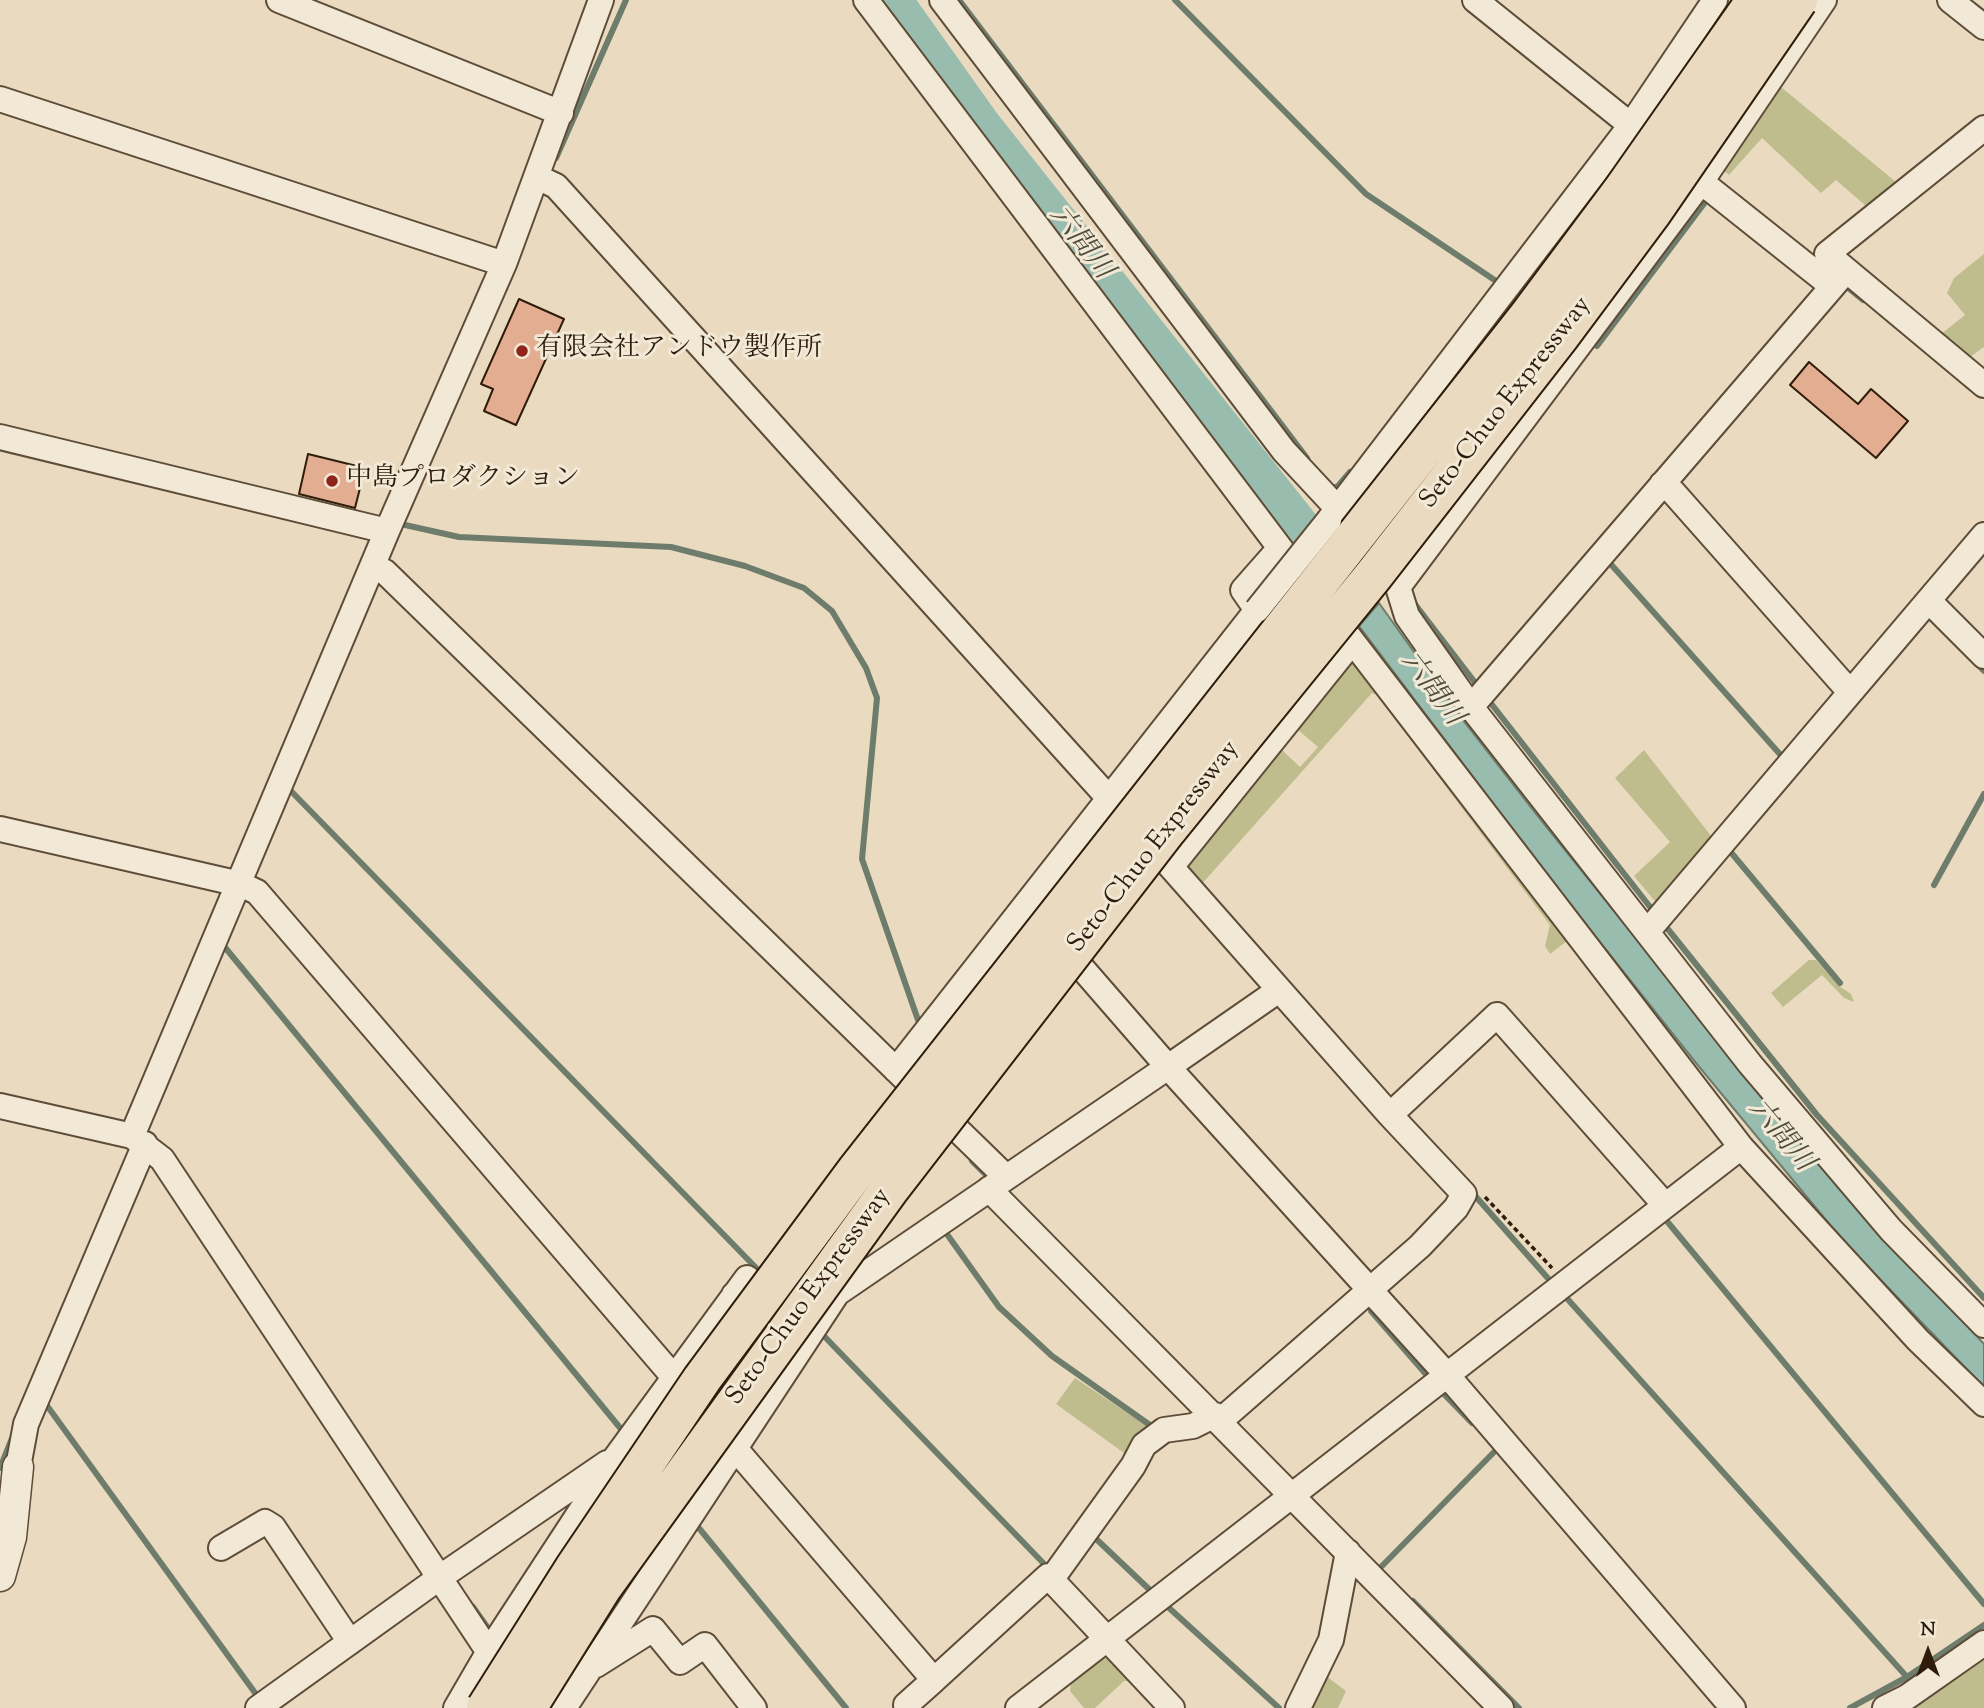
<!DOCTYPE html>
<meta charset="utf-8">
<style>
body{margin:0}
#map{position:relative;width:1984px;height:1708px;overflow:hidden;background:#eadbc0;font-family:"Sorts Mill Goudy",serif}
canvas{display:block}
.north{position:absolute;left:1893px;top:1617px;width:70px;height:70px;-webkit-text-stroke:5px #f1e8d6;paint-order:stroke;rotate:0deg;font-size:19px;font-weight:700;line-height:28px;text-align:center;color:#2f1c0a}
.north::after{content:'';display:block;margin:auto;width:24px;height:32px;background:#2f1c0a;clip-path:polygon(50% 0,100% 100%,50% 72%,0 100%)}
</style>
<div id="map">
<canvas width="1984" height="1708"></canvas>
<div class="north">N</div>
</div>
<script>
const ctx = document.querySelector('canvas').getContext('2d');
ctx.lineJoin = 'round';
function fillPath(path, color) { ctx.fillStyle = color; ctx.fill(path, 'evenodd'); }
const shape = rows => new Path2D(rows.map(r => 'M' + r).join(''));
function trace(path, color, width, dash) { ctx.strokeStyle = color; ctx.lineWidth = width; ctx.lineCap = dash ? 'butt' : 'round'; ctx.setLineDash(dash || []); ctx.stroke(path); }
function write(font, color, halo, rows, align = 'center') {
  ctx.font = font + ' "Sorts Mill Goudy","Noto Serif JP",serif'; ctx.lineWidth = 6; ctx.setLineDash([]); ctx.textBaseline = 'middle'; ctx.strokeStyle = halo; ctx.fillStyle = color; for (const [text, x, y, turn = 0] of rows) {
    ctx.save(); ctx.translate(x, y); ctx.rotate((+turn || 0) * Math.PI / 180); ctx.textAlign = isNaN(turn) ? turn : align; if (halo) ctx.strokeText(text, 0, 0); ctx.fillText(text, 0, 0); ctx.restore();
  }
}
fillPath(shape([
 [1781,87,1896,182,1866,206,1836,180,1821,193,1762,138,1729,175,1723,170],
 [1984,254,1984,347,1970,357,1964,356,1940,335,1965,315,1947,293,1954,278],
 [1351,654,1571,938,1550,954,1545,946,1550,925,1377,695,1372,693,1200,886,1185,869],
 [1297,729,1318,747,1300,767,1282,750],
 [1644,750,1715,841,1659,906,1634,876,1670,842,1615,778],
 [1809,960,1816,960,1839,986,1851,994,1854,1002,1844,998,1822,975,1783,1007,1771,993],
 [1075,1378,1153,1430,1131,1458,1056,1404],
 [1984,1653,1984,1708,1898,1708],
 [1098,1657,1112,1660,1132,1681,1124,1681,1095,1708,1084,1708,1070,1691,1071,1680],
 [1321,1672,1346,1691,1338,1708,1311,1708]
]), '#bfbd8d');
const water = shape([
 [1379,603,1459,715,1540,819,1806,1150,1984,1344,1984,1387,1845,1243,1696,1063,1557,888,1359,626,1379,603]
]);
fillPath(water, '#98bcad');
trace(water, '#6e7c6c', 2);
trace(shape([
 [959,0,1307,458],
 [1175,0,1366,194,1502,285],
 [556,158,626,0],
 [1841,282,1863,300],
 [1593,343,1597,346,1709,197],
 [1331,489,1338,486,1350,472],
 [396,523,459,537,671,547,745,566,804,588,832,611,866,668,877,698,862,859,918,1020],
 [1608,561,1786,761],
 [1414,603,1480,689],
 [1975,662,1984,671],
 [1486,697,1654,912],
 [289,789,764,1276],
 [1729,850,1840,983],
 [1934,885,1984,794],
 [1663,923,1817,1115,1984,1298],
 [223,945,621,1429],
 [972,1161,992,1181],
 [1470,1190,1553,1284],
 [1661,1214,1984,1604],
 [944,1230,999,1307,1052,1356,1157,1430],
 [1563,1294,1907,1677],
 [1374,1306,1371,1311,1431,1380],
 [822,1334,1049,1569],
 [1438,1388,1472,1423],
 [48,1407,258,1697],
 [0,1468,12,1438],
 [694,1522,846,1708],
 [1092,1535,1152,1592],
 [1380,1568,1498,1448,1495,1445],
 [1413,1601,1519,1708],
 [473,1607,493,1635],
 [1168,1607,1279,1708],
 [1850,1708,1907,1677,1984,1625]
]), '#6e7c6c', 6);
trace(shape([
 [895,0,983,124,1335,567]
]), '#98bcad', 35);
const building = shape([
 [519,299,564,319,516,425,484,411,493,389,481,384,519,299],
 [1809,362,1858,404,1871,389,1908,421,1876,458,1790,385,1809,362],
 [308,454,365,468,355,508,299,494,308,454]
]);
fillPath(building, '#e3ad91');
trace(building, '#2f1c0a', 2);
const minor = shape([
 [279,0,561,113],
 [866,0,1305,581],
 [942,0,1284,451,1338,509,1398,587,1407,616,1471,707,1750,1064,1891,1230,1984,1325],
 [1475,0,1643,135],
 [1950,0,1984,27],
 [0,99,504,264],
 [1984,128,1827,254,1984,385],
 [1690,173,1832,286],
 [537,177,556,186,1171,867,1390,1115,1497,1015,1665,1205],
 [0,437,387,531],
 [1662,484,1673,492,1850,692],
 [1329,520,1631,125,1715,0],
 [373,566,385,572,1006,1177],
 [1398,587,1701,182,1824,0],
 [1929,601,1984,656],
 [1330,612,1741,1147,1918,1340,1984,1404],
 [1471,707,1845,272],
 [0,829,240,884,257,892,934,1680,1048,1576,1172,1708],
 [1171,867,1352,642],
 [1647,932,1984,535],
 [1062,945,1168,1067,1279,990],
 [896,1070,1257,610,1243,590,1280,548],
 [0,1106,132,1136,162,1159,512,1687],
 [132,1136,387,531,504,264,601,0],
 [989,1189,1501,1708],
 [734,1295,779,1304,818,1302,839,1292,1168,1067,1447,1375,1733,1708],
 [1220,1421,1420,1246,1456,1208,1464,1194,1390,1115],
 [18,1467,26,1424,145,1144],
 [221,1548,265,1522,273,1527,350,1642],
 [1051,1580,1133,1466,1144,1445,1164,1430,1193,1426,1215,1415],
 [596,1665,653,1629,680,1662,705,1645,754,1708],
 [906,1705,934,1680],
 [258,1708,439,1578,607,1463],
 [456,1708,488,1653,616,1457,747,1278],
 [564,1708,838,1292],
 [1018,1708,1741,1147],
 [1298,1708,1331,1640,1348,1552],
 [1885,1708,1907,1697,1984,1643]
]);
const tertiary = shape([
 [0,1576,11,1537,18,1467]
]);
trace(minor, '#5e4c38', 28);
trace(tertiary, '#5e4c38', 33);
trace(shape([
 [1485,1197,1552,1268]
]), '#2f1c0a', 3.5, [5, 3.5]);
trace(minor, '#f1e8d6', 24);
trace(tertiary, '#f1e8d6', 30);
const minorBridge = shape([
 [1257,610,1329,520]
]);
const motorwayBridge = shape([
 [486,1708,575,1567,702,1379,856,1171,1530,314,1622,191,1756,0],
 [527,1708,602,1588,889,1190,1167,830,1374,575,1560,336,1651,214,1798,0]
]);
trace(minorBridge, '#5e4c38', 28, []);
trace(motorwayBridge, '#2f1c0a', 42, []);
trace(minorBridge, '#f1e8d6', 24);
trace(motorwayBridge, '#eadbc0', 38);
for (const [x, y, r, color] of [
 [522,351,7,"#8f2418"],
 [332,481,7,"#8f2418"]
]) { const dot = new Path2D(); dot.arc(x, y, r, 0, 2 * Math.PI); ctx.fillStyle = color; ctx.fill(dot); trace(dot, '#f1e8d6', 2.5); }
write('26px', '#2f1c0a', '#f1e8d6', [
 ["有限会社アンドウ製作所",536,351],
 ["中島プロダクション",346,481]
], 'left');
write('26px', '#2f1c0a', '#f1e8d6', [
 ["Seto-Chuo Expressway",1507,404,-52],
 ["Seto-Chuo Expressway",1155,848,-52],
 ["Seto-Chuo Expressway",810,1298,-54]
]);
write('italic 28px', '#4e4c3b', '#f1e8d6', [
 ["六間川",1079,244,52],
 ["六間川",1430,690,53],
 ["六間川",1779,1137,50]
]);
</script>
